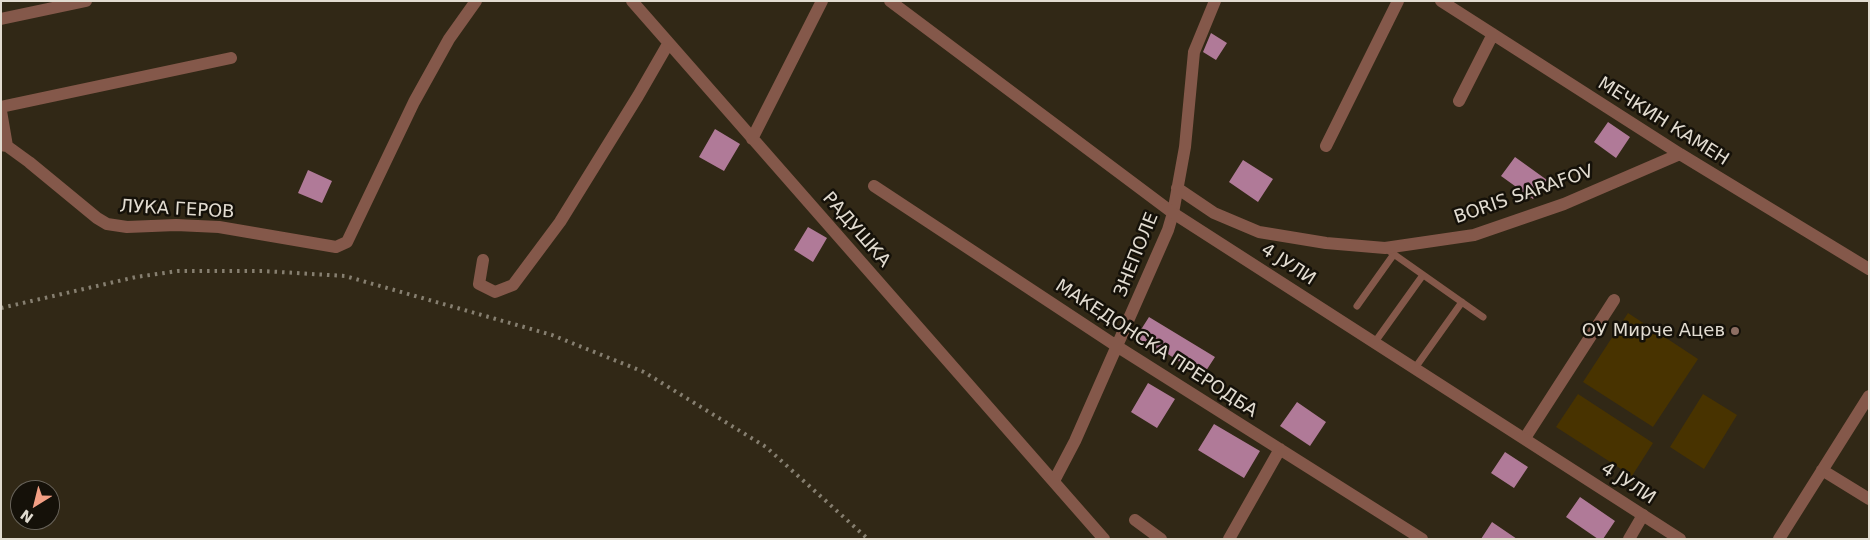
<!DOCTYPE html>
<meta charset="utf-8">
<style>
body{margin:0}
#map{position:relative;width:1870px;height:540px;overflow:hidden;background:#312816;font-family:"DejaVu Sans",sans-serif}
canvas{display:block}
.frame{position:absolute;inset:0;border:2px solid #e2dcd1;pointer-events:none}
.north{position:absolute;left:10px;top:480px;width:50px;height:50px;box-sizing:border-box;background:#151109;border:1px solid #676259;border-radius:50%;rotate:216deg;font-size:14px;font-weight:700;line-height:20px;text-align:center;color:#e2dcd1}
.north::after{content:'';display:block;margin:auto;width:18px;height:22px;background:#f39f84;clip-path:polygon(50% 0,100% 100%,50% 72%,0 100%)}
</style>
<div id="map">
<canvas width="1870" height="540"></canvas>
<div class="frame"></div>
<div class="north">N</div>
</div>
<script>
const ctx = document.querySelector('canvas').getContext('2d');
ctx.lineJoin = 'round';
function fillPath(path, color) { ctx.fillStyle = color; ctx.fill(path, 'evenodd'); }
const shape = rows => new Path2D(rows.map(r => 'M' + r).join(''));
function trace(path, color, width, dash) { ctx.strokeStyle = color; ctx.lineWidth = width; ctx.lineCap = dash ? 'butt' : 'round'; ctx.setLineDash(dash || []); ctx.stroke(path); }
function write(font, color, halo, rows, align = 'center') {
  ctx.font = font + ' "DejaVu Sans",sans-serif'; ctx.lineWidth = 5; ctx.setLineDash([]); ctx.textBaseline = 'middle'; ctx.strokeStyle = halo; ctx.fillStyle = color; for (const [text, x, y, turn = 0] of rows) {
    ctx.save(); ctx.translate(x, y); ctx.rotate((+turn || 0) * Math.PI / 180); ctx.textAlign = isNaN(turn) ? turn : align; if (halo) ctx.strokeText(text, 0, 0); ctx.fillText(text, 0, 0); ctx.restore();
  }
}
fillPath(shape([
 [1628,313,1698,359,1653,427,1583,382],
 [1578,394,1653,443,1632,476,1556,427],
 [1703,394,1737,415,1704,469,1670,447]
]), '#483300');
fillPath(shape([
 [1211,33,1227,43,1216,60,1203,52],
 [1608,122,1630,137,1616,158,1594,142],
 [715,129,740,144,724,171,699,157],
 [1515,157,1547,180,1533,199,1501,176],
 [1243,160,1273,179,1258,202,1229,182],
 [308,170,332,181,322,203,298,193],
 [808,227,827,238,813,262,794,250],
 [1149,317,1215,357,1202,377,1159,348,1156,353,1135,339],
 [1148,383,1175,399,1157,428,1131,412],
 [1297,402,1326,422,1310,446,1280,426],
 [1214,424,1260,451,1244,478,1198,450],
 [1505,452,1528,467,1514,488,1491,473],
 [1580,497,1615,521,1603,539,1598,539,1566,517],
 [1492,522,1517,539,1481,539]
]), '#b07a98');
trace(shape([
 [1385,248,1483,317],
 [1357,306,1394,254],
 [1375,342,1423,275],
 [1415,368,1462,302]
]), '#84584a', 7);
trace(shape([
 [632,1,1104,539],
 [1441,1,1680,154,1869,269],
 [1,19,86,1],
 [1459,101,1493,34],
 [1,107,231,58],
 [1,111,7,146],
 [752,139,822,1],
 [1,145,7,146,29,162,97,218,107,224,127,227,176,225,219,227,336,247,347,242,414,102,449,39,476,1],
 [1326,146,1398,1],
 [874,186,1118,347,1422,539],
 [1177,188,1214,213,1259,232,1326,243,1385,248,1474,235,1564,204,1680,154],
 [483,260,479,284,495,292,513,285,560,222,638,96,668,44],
 [1525,438,1614,300],
 [1822,470,1869,499],
 [1054,481,1075,441,1168,230,1173,213,1185,147,1194,52,1215,1],
 [1135,520,1161,539],
 [1229,539,1280,449],
 [1629,539,1643,515],
 [1779,539,1869,396]
]), '#84584a', 12);
trace(shape([
 [890,1,1173,213,1680,539]
]), '#84584a', 12);
trace(shape([
 [1,308,136,277,178,271,263,271,345,276,552,335,644,372,766,447,868,539]
]), '#867f70', 4, [2.5, 5]);
for (const [x, y, r, color] of [
 [1735,331,5,"#8d6e63"]
]) { const dot = new Path2D(); dot.arc(x, y, r, 0, 2 * Math.PI); ctx.fillStyle = color; ctx.fill(dot); trace(dot, '#151109', 2); }
write('18px', '#e2dcd1', '#151109', [
 ["МЕЧКИН КАМЕН",1663,122,32],
 ["BORIS SARAFOV",1524,195,-19],
 ["ЛУКА ГЕРОВ",177,210,3],
 ["РАДУШКА",856,230,49],
 ["ЗНЕПОЛЕ",1137,255,-68],
 ["4 ЈУЛИ",1288,265,33],
 ["МАКЕДОНСКА ПРЕРОДБА",1156,349,33],
 ["4 ЈУЛИ",1628,484,33]
]);
write('18px', '#e2dcd1', '#151109', [
 ["ОУ Мирче Ацев",1725,331]
], 'right');
</script>
